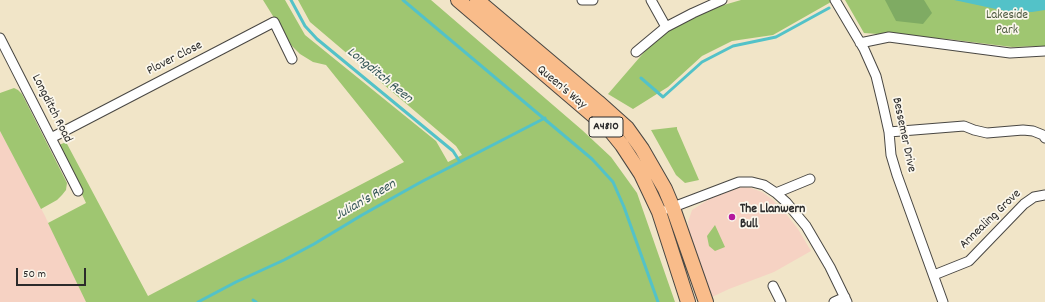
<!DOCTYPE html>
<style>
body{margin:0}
#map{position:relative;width:1045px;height:302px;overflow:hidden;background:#f1e5c8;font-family:Dekko,sans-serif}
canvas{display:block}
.scale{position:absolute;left:16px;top:268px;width:70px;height:18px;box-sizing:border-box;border:2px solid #2b2b2b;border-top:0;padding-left:5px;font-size:12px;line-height:14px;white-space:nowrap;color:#2b2b2b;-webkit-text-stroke:3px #fbf7ec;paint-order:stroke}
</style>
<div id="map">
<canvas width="1045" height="302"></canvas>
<div class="scale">50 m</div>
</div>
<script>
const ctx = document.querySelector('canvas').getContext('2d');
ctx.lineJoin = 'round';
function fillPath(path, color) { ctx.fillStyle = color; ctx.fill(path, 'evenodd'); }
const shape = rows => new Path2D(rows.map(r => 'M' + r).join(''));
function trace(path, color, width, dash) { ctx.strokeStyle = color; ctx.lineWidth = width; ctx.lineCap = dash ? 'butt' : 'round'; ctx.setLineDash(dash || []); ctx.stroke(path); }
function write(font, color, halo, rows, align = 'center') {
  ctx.font = font + ' Dekko,sans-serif'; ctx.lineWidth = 3.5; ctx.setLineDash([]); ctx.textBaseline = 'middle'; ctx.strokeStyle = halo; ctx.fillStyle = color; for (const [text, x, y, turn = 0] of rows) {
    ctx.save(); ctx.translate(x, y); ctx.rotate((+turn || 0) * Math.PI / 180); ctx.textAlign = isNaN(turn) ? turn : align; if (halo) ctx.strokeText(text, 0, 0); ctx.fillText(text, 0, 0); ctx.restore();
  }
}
fillPath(shape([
 [0,131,45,216,86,302,0,302],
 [742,187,751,188,762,192,773,200,783,210,798,229,811,251,774,272,729,289,712,297,689,231,688,222,692,210,711,198]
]), '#f6d2c3');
fillPath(shape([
 [263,0,285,0,305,35,436,141,448,162,462,155,456,146,310,22,298,0,431,0,582,130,611,157,637,193,675,302,86,302,48,223,86,203,59,145,66,142,148,296,404,162,326,65,313,62,300,54,291,45],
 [741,0,830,0,831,2,773,35,732,41,702,56,668,87,633,109,608,94,646,50,663,34,710,9],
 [845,0,1045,0,1045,46,1012,47,947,39,864,33],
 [14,88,18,90,22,94,67,183,66,190,62,195,57,200,41,209,0,131,0,93],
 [677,127,677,129,699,180,685,183,676,175,651,130],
 [715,225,725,247,715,251,709,246,707,236]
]), '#9fc671');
fillPath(shape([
 [885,0,924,0,932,13,923,24,896,21]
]), '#7fab63');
fillPath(shape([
 [954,0,1045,0,1045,10,1032,12,1010,12]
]), '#53c2c8');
trace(shape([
 [291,0,305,26,317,39,453,151,460,162],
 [403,0,592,159,613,182,624,207,658,302],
 [641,78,663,97,702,62,733,46,776,37,829,8],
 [253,300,256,302],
 [198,302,236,282,284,260,314,244,362,215,421,182,545,118]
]), '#53c2c8', 3);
const street = shape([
 [582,0,593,0],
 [651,0,666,27],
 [835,0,864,49,876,76,883,105,889,132,891,155,897,175,943,302],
 [0,38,78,191],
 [860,43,889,37,1010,53,1045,51],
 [636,52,666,27,693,13,722,0],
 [889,132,964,126,974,130,987,133,1023,130,1033,131,1043,135,1045,138],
 [51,138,274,22,292,59],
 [776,193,810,179],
 [668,209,739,182,752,182,764,185,776,193,786,202,806,226,830,267,847,302],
 [934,275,969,261,1024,204,1034,197,1045,195],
 [773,286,781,302],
 [834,302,845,297]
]);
const primary = shape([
 [458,0,589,112,609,129,622,145,641,174,659,212,688,302],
 [477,0,598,102,627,128,642,149,665,189,673,208,706,302]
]);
trace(street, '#494743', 11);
trace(primary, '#494743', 16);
trace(street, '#fff', 9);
trace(primary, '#f9bc8a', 14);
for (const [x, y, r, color] of [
 [732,217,4,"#b5179e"]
]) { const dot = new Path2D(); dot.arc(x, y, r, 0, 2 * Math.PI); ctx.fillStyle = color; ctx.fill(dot); trace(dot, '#fbf7ec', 1.5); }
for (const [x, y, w] of [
 [606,127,34]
]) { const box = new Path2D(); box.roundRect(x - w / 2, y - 10, w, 20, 3); ctx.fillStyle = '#fbf7ec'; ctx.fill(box); trace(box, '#2b2b2b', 1); }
write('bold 12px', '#2b2b2b', null, [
 ["A4810",606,127]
]);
write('13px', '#4e5a40', '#fbf7ec', [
 ["Lakeside",1007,16],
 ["Park",1007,31]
]);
write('13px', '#2b2b2b', '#fbf7ec', [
 ["Plover Close",175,59,-27],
 ["Queen's Way",561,88,40],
 ["Longditch Road",51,109,63],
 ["Bessemer Drive",903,135,78],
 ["Annealing Grove",991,220,-44]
]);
write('bold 13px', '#2b2b2b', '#fbf7ec', [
 ["The Llanwern",740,210],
 ["Bull",740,225]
], 'left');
write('italic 14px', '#37585a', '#fbf7ec', [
 ["Longditch Reen",379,76,39],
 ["Julian's Reen",366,201,-30]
]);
</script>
